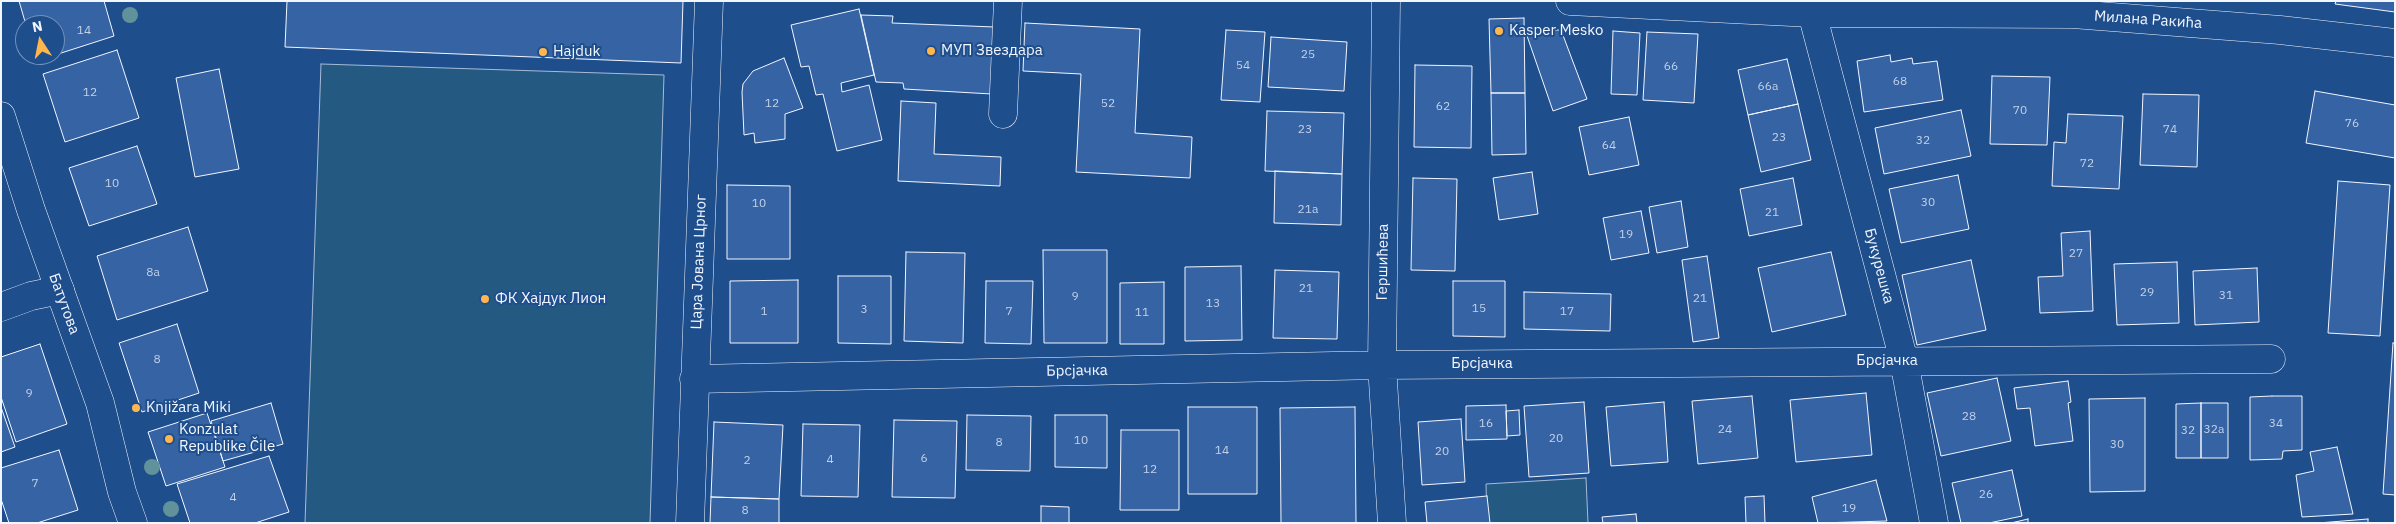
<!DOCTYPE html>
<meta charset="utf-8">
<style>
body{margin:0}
#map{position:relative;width:2396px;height:524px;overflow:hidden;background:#1f4e8c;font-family:"IBM Plex Sans",sans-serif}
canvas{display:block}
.frame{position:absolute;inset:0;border:2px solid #f2f6ff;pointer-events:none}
.north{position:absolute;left:15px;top:15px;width:50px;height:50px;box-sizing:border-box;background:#1f4e8c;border:1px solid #7391ba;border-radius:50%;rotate:349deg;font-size:14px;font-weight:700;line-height:20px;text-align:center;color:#f2f6ff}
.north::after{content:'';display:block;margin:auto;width:18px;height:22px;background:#ffb74d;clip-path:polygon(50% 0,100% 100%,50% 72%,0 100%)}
</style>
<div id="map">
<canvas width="2396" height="524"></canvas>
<div class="frame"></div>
<div class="north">N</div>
</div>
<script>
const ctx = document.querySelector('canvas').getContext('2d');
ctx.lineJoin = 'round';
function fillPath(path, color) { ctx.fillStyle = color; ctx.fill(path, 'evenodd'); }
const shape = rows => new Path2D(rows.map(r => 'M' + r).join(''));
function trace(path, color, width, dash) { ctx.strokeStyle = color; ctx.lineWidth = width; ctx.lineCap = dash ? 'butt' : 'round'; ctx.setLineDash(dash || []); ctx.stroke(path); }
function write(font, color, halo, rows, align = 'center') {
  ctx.font = font + ' "IBM Plex Sans",sans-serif'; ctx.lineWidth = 4; ctx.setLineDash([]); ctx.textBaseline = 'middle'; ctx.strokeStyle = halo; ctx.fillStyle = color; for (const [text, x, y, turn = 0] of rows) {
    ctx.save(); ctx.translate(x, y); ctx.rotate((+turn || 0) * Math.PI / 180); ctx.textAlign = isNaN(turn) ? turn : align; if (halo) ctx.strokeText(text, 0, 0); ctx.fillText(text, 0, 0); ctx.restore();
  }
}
const green = shape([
 [321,64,664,75,650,523,305,523,321,64],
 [1586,478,1588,523,1487,523,1486,484,1586,478]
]);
fillPath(green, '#245a82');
trace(green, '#a8bbd7', 1);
const building = shape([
 [19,1,104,1,114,36,55,55,55,25,26,25,19,1],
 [287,1,683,1,681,63,285,47,287,1],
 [2336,1,2395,1,2395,12,2335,4,2336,1],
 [859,9,874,75,841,83,842,92,869,85,882,140,837,151,823,94,816,95,809,66,801,67,791,25,859,9],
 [861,15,893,16,892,23,995,27,992,94,904,89,903,83,876,82,861,15],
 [1524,18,1525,93,1491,93,1489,19,1524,18],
 [1025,23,1140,29,1135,133,1192,137,1190,178,1076,172,1081,74,1023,71,1025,23],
 [1226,30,1265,32,1260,102,1221,100,1226,30],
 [1525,30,1561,30,1587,99,1553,111,1525,30],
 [1613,31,1640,33,1637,95,1611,94,1613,31],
 [1647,32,1698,34,1694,103,1643,100,1647,32],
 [1271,37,1347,42,1344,91,1268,87,1271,37],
 [117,50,139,118,65,142,43,74,117,50],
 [35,55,54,55,37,60,35,55],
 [1890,55,1891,62,1912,58,1913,64,1937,61,1943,100,1864,112,1857,61,1890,55],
 [784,58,803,108,785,114,785,139,755,143,754,133,744,135,742,92,743,84,753,71,784,58],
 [1787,59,1798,104,1748,115,1738,70,1787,59],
 [1415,65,1472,66,1471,148,1414,147,1415,65],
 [219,69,239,169,195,177,176,78,219,69],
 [1992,76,2050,77,2047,145,1990,144,1992,76],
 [2315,91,2395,105,2395,158,2306,143,2315,91],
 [1491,93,1525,93,1526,154,1492,155,1491,93],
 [2143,94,2199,95,2197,167,2140,165,2143,94],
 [901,101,936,103,934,154,1001,157,1000,186,898,181,901,101],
 [1798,104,1811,160,1761,172,1748,115,1798,104],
 [1961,110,1971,156,1884,174,1875,128,1961,110],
 [1267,111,1344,113,1342,174,1265,171,1267,111],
 [2068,114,2123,116,2119,189,2052,186,2054,142,2066,143,2068,114],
 [1629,117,1639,165,1589,175,1579,127,1629,117],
 [137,146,157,204,89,226,69,168,137,146],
 [1275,171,1342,174,1341,225,1274,223,1275,171],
 [1532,172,1538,214,1499,220,1493,178,1532,172],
 [1958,175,1969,229,1901,243,1889,189,1958,175],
 [1413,178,1457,179,1455,271,1411,270,1413,178],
 [1793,178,1802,225,1749,236,1740,189,1793,178],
 [2338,181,2390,185,2380,336,2328,333,2338,181],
 [727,185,790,186,790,259,727,259,727,185],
 [1681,201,1688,247,1657,253,1649,207,1681,201],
 [1641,211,1649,253,1611,260,1603,218,1641,211],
 [188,227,208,291,117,320,97,256,188,227],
 [2090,231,2093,311,2040,313,2038,277,2063,276,2061,233,2090,231],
 [1043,250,1107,250,1107,343,1044,343,1043,250],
 [906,252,965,253,963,343,904,341,906,252],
 [1831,252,1846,315,1772,332,1758,268,1831,252],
 [1707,256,1719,338,1693,342,1682,260,1707,256],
 [1971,260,1986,330,1917,345,1902,275,1971,260],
 [2177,262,2179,323,2117,325,2114,264,2177,262],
 [1241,266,1242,340,1185,341,1185,267,1241,266],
 [2257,268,2259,322,2195,325,2193,271,2257,268],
 [1275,270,1339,272,1337,339,1273,338,1275,270],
 [838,276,891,276,891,344,838,343,838,276],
 [798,280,798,343,730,343,730,281,798,280],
 [986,281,1033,281,1031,344,985,343,986,281],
 [1453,281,1505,281,1505,337,1453,336,1453,281],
 [1164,282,1164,344,1120,344,1120,283,1164,282],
 [1524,292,1611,294,1610,331,1524,329,1524,292],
 [177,324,199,393,142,412,119,343,177,324],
 [2393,343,2395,343,2395,495,2383,494,2393,343],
 [40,344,67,424,16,442,1,397,1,357,40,344],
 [1997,378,2011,441,1941,456,1927,393,1997,378],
 [2068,381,2071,402,2068,403,2073,441,2035,446,2030,408,2017,409,2014,388,2068,381],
 [1866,393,1872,455,1796,462,1790,400,1866,393],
 [1752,396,1758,458,1698,464,1692,401,1752,396],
 [2272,396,2302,396,2302,450,2283,451,2282,459,2250,460,2250,397,2272,396],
 [2145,398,2145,491,2090,492,2089,399,2145,398],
 [1584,402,1589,473,1529,477,1524,406,1584,402],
 [1664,402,1668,462,1611,466,1606,407,1664,402],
 [271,403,283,444,223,461,211,421,271,403],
 [2201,403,2201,458,2176,458,2176,404,2201,403],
 [2201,403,2228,403,2228,458,2201,458,2201,403],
 [1506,405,1507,439,1466,440,1466,406,1506,405],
 [1,407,15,447,1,452,1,407],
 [1188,407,1257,407,1257,494,1188,494,1188,407],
 [1355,407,1356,523,1281,523,1280,408,1355,407],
 [1519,410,1520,435,1507,436,1506,411,1519,410],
 [207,413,225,467,166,486,148,432,207,413],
 [967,415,1031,416,1030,471,966,470,967,415],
 [1055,415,1107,415,1107,468,1055,467,1055,415],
 [1461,419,1465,482,1422,485,1418,422,1461,419],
 [894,420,957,421,955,498,892,497,894,420],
 [714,422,783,425,779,499,711,497,714,422],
 [803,424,860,425,858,497,801,496,803,424],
 [1121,430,1179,430,1179,510,1120,510,1121,430],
 [2337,447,2353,514,2302,517,2296,475,2314,471,2310,452,2337,447],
 [59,450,78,510,37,523,9,523,1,499,1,468,59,450],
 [269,456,289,512,255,523,190,523,177,484,269,456],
 [2012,470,2022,516,1989,523,1961,523,1952,483,2012,470],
 [1876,480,1887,521,1818,523,1812,497,1876,480],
 [1487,496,1490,523,1427,523,1425,502,1487,496],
 [1764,496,1765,523,1746,523,1745,497,1764,496],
 [711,497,779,499,779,523,710,523,711,497],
 [1041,506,1069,507,1069,523,1041,523,1041,506],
 [1636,514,1637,523,1603,523,1602,517,1636,514],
 [2028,519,2028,523,2011,523,2028,519],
 [2368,519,2368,523,2318,523,2368,519]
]);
fillPath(building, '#3563a3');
trace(building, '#f2f6ff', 1);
const minor = shape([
 [1386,1,1382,365,1392,523],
 [1570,1,1812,13,2073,14,2280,30,2395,43],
 [1812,13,1904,361,1934,523],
 [1003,114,1008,1],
 [1,307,31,296,60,290],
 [694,379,1382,365,2271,359],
 [690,523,709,1]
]);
const major = shape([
 [1,116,31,210,100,403,122,492,133,523]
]);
trace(minor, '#f2f6ff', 29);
trace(major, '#f2f6ff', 29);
trace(minor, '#1f4e8c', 28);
trace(major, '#1f4e8c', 28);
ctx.fillStyle = '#61919a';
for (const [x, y] of [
 [130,15],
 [152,467],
 [171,509]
]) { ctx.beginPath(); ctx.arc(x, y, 8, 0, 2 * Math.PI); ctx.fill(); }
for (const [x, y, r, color] of [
 [1499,31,5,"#ffb74d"],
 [931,51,5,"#ffb74d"],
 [543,52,5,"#ffb74d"],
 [485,299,5,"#ffb74d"],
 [136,408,5,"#ffb74d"],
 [169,439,5,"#ffb74d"]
]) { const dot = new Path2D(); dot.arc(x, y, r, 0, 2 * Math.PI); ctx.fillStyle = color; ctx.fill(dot); trace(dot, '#1f4e8c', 2); }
write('12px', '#c3d1e8', null, [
 ["14",84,31],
 ["25",1308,55],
 ["54",1243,66],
 ["66",1671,67],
 ["68",1900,82],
 ["66a",1768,87],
 ["12",90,93],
 ["12",772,104],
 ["52",1108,104],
 ["62",1443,107],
 ["70",2020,111],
 ["76",2352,124],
 ["23",1305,130],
 ["74",2170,130],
 ["23",1779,138],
 ["32",1923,141],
 ["64",1609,146],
 ["72",2087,164],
 ["10",112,184],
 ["30",1928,203],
 ["10",759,204],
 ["21a",1308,210],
 ["21",1772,213],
 ["19",1626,235],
 ["27",2076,254],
 ["8a",153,273],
 ["21",1306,289],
 ["29",2147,293],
 ["31",2226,296],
 ["9",1075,297],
 ["21",1700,299],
 ["13",1213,304],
 ["15",1479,309],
 ["3",864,310],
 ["1",764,312],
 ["7",1009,312],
 ["17",1567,312],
 ["11",1142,313],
 ["8",157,360],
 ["9",29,394],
 ["28",1969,417],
 ["16",1486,424],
 ["34",2276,424],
 ["24",1725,430],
 ["32a",2214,430],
 ["32",2188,431],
 ["20",1556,439],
 ["10",1081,441],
 ["8",999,443],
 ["30",2117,445],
 ["14",1222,451],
 ["20",1442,452],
 ["6",924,459],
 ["4",830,460],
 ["2",747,461],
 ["12",1150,470],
 ["7",35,484],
 ["26",1986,495],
 ["4",233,498],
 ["19",1849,509],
 ["8",745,511]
]);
write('15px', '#f2f6ff', '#1f4e8c', [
 ["Милана Ракића",2148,20,4],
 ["Цара Јована Црног",699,262,-88],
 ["Гершићева",1383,262,-89],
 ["Букурешка",1879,266,75],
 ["Батутова",64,304,70],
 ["Брсјачка",1887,361],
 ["Брсјачка",1482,364],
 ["Брсјачка",1077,371,-1]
]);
write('15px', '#f2f6ff', '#1f4e8c', [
 ["Kasper Mesko",1509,31],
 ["МУП Звездара",941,51],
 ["Hajduk",553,52],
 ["ФК Хајдук Лион",495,299],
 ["Knjižara Miki",146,408],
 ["Konzulat",179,430],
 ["Republike Čile",179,447]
], 'left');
</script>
